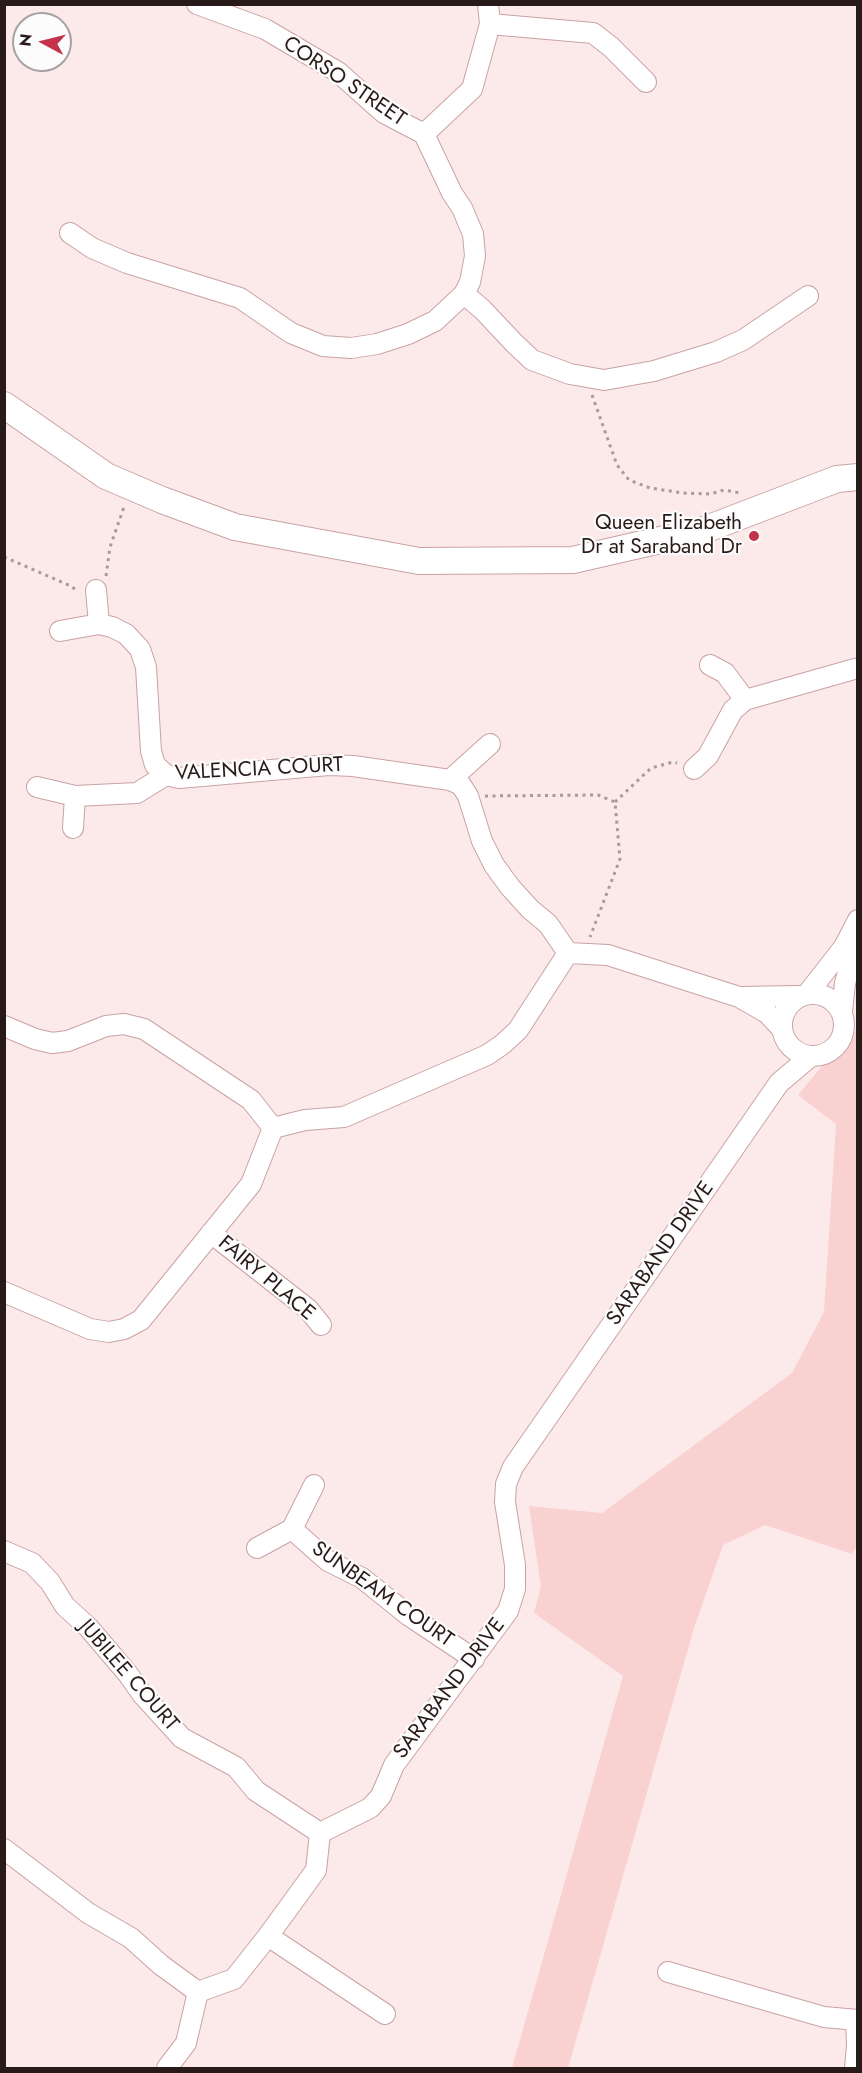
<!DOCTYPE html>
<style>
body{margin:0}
#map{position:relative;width:862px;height:2073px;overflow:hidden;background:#fceaea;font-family:Jost,sans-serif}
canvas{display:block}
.frame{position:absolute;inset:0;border:6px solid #291a1a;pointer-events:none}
.north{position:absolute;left:12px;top:12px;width:60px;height:60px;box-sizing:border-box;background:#fcfcfc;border:2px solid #a8a2a2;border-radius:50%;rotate:277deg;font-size:16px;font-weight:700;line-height:24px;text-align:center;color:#291a1a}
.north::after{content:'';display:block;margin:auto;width:21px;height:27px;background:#c33349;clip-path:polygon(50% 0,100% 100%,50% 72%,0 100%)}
</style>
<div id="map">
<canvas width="862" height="2073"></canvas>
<div class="frame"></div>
<div class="north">N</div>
</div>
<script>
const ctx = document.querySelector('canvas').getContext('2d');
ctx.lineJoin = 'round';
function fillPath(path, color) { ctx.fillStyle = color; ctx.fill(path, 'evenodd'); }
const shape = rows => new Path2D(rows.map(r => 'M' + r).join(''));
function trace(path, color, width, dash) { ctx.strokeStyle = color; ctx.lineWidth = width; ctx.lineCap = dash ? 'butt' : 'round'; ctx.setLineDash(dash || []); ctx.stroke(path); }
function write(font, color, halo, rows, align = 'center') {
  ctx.font = font + ' Jost,sans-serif'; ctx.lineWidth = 4.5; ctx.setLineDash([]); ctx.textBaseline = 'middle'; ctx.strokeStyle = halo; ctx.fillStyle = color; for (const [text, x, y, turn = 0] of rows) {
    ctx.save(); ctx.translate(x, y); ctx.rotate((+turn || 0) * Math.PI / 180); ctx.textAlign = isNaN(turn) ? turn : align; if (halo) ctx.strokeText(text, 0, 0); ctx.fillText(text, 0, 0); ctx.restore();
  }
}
fillPath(shape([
 [857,1028,857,1546,852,1554,765,1525,723,1545,694,1628,568,2068,512,2068,623,1676,534,1613,541,1586,529,1506,602,1513,792,1373,824,1312,836,1124,798,1095,822,1066,839,1058]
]), '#f9d1d1');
const minor = shape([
 [197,4,265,29,338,72,384,113,424,134],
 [490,24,593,33,611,47,646,82],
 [424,134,472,89,490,24,488,4],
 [70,233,92,248,127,263,240,298,291,333,323,346,351,348,377,344,408,334,435,321,464,294,470,282,475,256,473,234,462,208,452,193,424,134],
 [464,294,482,309,514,343,532,360,570,374,604,380,654,371,716,352,743,340,808,296],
 [99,624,112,627,126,634,140,649,146,667,151,751,155,765,166,775],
 [60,631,99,624,96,590],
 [710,665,725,673,745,700],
 [694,769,708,756,733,710,745,700,858,668],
 [450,780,490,744],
 [37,787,75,796,73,828],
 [75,796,137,793,166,775,179,778,329,765,353,766,450,780,461,785,468,796,482,841,494,865,510,887,530,909,548,924,568,953,608,955,739,997,767,1013,781,1028],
 [808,993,844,947,858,920],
 '782 1025a31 31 0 1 1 62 0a31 31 0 1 1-62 0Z',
 [742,997,798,996],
 [842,1012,845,983,852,958,858,946],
 [4,1026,35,1039,52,1043,68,1041,106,1026,124,1024,144,1029,251,1100,273,1128,305,1120,344,1117,487,1055,503,1044,518,1030,568,953],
 [211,1233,308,1309,321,1325],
 [4,1292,90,1329,109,1332,124,1329,141,1320,251,1184,273,1128],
 [292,1529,328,1561,362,1578,408,1615,474,1659],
 [257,1548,292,1529,314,1485],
 [4,1551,32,1563,50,1582,65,1606,88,1627,128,1674,142,1694,182,1738,236,1767,256,1791,320,1833],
 [4,1849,88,1913,131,1938,161,1965,198,1992],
 [268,1936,385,2014],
 [668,1972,824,2017,858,2020],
 [167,2068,186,2043,198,1992,234,1979,268,1936,316,1870,320,1833,370,1808,381,1796,394,1765,508,1611,515,1589,515,1565,505,1502,506,1484,513,1467,779,1083,811,1056],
 [855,2068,857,2045,856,2020]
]);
const tertiary = shape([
 [4,405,106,476,162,500,235,527,419,561,573,560,704,530,837,479,858,477]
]);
trace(minor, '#caa2a3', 22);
trace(tertiary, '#caa2a3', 28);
trace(shape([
 [592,395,617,465,629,480,650,488,683,493,710,494,724,490,740,493],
 [4,557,71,586,77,591],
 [106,576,110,547,124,507],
 [485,796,598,795,615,802,620,859,590,937],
 [615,802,651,768,673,762,677,763]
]), '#a99', 3, [3, 4.5]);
trace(minor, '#fff', 20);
trace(tertiary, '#fff', 26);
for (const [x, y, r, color] of [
 [754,536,6,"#c33349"]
]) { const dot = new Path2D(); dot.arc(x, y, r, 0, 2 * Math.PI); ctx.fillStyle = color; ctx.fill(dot); trace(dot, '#fcfcfc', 2); }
write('21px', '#291a1a', '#fcfcfc', [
 ["CORSO STREET",344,82,34],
 ["VALENCIA COURT",259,770,-3],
 ["SARABAND DRIVE",661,1254,-55],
 ["FAIRY PLACE",266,1279,40],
 ["SUNBEAM COURT",382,1595,35],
 ["JUBILEE COURT",128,1676,49],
 ["SARABAND DRIVE",450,1689,-53]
]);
write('21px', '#291a1a', '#fcfcfc', [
 ["Queen Elizabeth",742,524],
 ["Dr at Saraband Dr",742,548]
], 'right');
</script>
